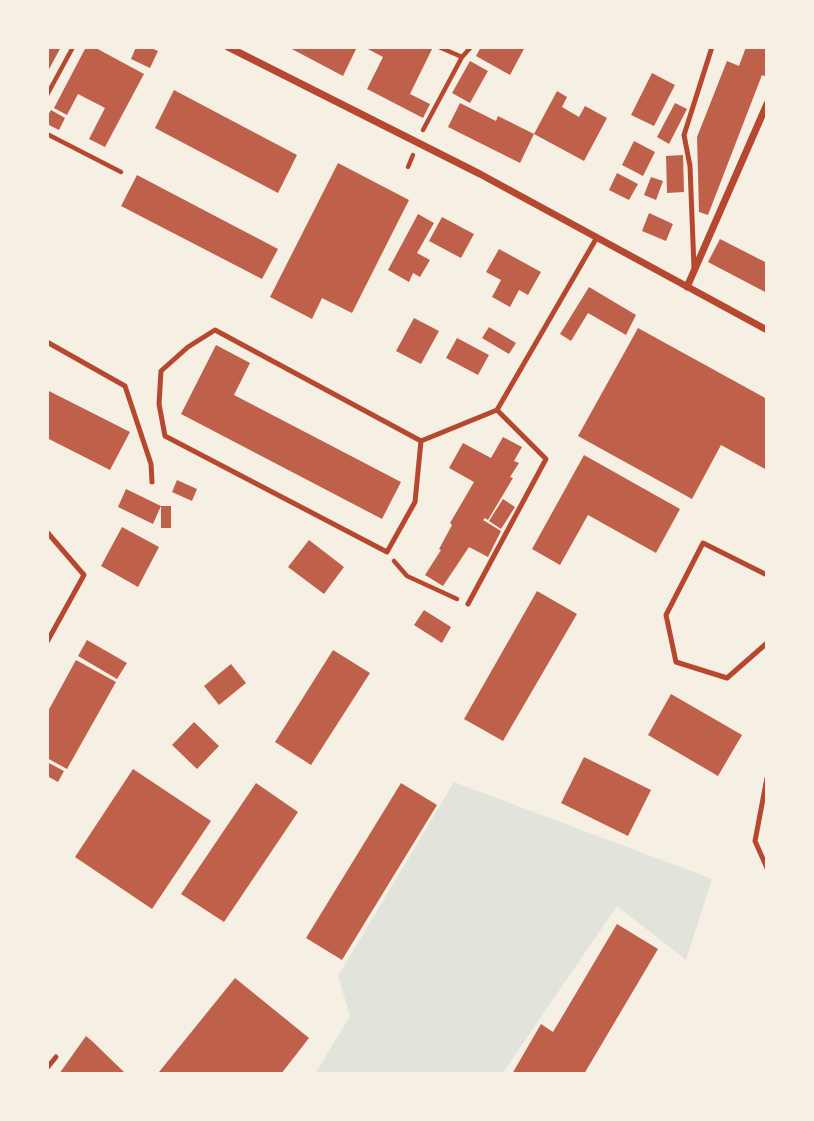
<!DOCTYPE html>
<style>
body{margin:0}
#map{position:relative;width:814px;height:1121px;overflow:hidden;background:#f6efe4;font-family:"Roboto Serif",serif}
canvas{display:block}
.frame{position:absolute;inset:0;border:49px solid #f6efe4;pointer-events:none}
</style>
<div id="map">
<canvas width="814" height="1121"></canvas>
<div class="frame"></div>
</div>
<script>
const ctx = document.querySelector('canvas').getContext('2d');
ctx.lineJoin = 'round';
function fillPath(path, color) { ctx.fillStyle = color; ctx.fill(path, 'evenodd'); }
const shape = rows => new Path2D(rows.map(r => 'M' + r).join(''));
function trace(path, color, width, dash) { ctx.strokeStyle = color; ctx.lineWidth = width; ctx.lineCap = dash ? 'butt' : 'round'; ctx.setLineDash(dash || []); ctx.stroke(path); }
fillPath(shape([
 [454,782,712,879,686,960,617,906,502,1074,315,1074,350,1016,338,976]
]), '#e2e4dc');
fillPath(shape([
 [47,47,61,47,47,73],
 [86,47,94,47,144,74,105,147,89,139,105,108,78,94,67,115,54,108],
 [136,47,149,47,158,51,150,68,131,59],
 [288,47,357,47,343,76],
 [364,47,433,47,410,94,430,104,423,118,367,89,383,57],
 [481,47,525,47,510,75,476,56],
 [746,47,767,47,767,77,762,75,708,215,699,212,697,137,727,61,739,66],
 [470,61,488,71,470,103,452,93],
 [652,73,675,85,654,126,631,115],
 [174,90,297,155,278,193,155,128],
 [557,91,567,97,562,107,579,117,585,106,607,118,584,161,534,134],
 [460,103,496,121,498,116,534,134,520,163,448,127],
 [675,103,687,109,669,144,657,137],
 [51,110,65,118,59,130,47,124,47,117],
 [634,141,655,152,643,176,622,165],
 [683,155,684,192,667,193,666,156],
 [338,163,409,200,352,313,322,298,312,319,270,297],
 [617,173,638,184,629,200,609,190],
 [137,175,278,249,262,279,121,206],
 [651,177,663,181,656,200,644,195],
 [649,213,673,224,666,241,642,231],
 [418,214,434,223,417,253,430,260,420,277,413,273,409,282,388,270],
 [442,217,474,234,461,258,429,241],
 [720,239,767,263,767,293,708,262],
 [499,249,541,272,528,295,519,290,510,307,492,297,501,280,486,272],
 [589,287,636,315,626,335,588,313,571,341,560,334],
 [414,318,439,331,421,364,396,351],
 [489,327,516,343,509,354,482,338],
 [638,328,767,399,767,470,721,445,692,499,578,436],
 [457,338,489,355,478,375,446,358],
 [216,345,250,363,234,395,401,482,382,519,181,414],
 [47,390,130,432,110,470,47,438],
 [503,437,522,447,514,461,519,463,510,477,513,478,488,520,485,518,483,520,501,531,488,557,469,547,443,586,425,575,441,550,439,549,452,525,450,523,474,482,449,468,463,443,491,458],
 [584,455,680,509,656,553,588,515,560,565,532,549],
 [177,480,197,489,192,501,172,492],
 [126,489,161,506,171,506,171,528,161,528,161,506,153,524,118,507],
 [503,499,515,507,501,529,489,521],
 [122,527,159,547,138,587,101,566],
 [309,540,344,567,324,594,288,567],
 [537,591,577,614,503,741,464,719],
 [424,610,451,627,442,643,414,625],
 [87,640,127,663,117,679,78,656],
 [333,650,370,673,311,765,275,742],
 [76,660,116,682,67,769,47,758,47,713],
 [231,664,246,683,219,705,204,686],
 [671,694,742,735,718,776,648,735],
 [194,722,219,746,197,769,172,745],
 [584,757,651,790,628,836,561,803],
 [47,762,64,771,58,782,47,776],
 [133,769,211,821,152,909,75,857],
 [256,783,298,812,224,922,181,894],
 [401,783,437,805,342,960,306,938],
 [617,924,658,949,584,1074,512,1074,541,1024,553,1032],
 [235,978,309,1038,281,1074,162,1074,159,1072],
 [86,1036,92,1041,126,1074,59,1074]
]), '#bf614a');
trace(shape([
 [439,47,462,57,471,47],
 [47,95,73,47],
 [423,130,462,57],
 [47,134,121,172],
 [408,167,413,155],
 [394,561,407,576,457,599]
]), '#b5482f', 4.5);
trace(shape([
 [694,268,690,166,684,135,712,47],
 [47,342,125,386,151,464,152,482],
 [421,441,415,502,387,552,165,436,159,404,161,371,188,347,215,330,421,441,497,410],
 [47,532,84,575,47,642],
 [767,575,703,543,666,615,676,662,727,678,767,643],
 [468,604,546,459,497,410,596,239],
 [767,778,755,841,767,868],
 [47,1068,56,1057]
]), '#b5482f', 5);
trace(shape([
 [228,47,480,174,767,330],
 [687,287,767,104]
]), '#b5482f', 7);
</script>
